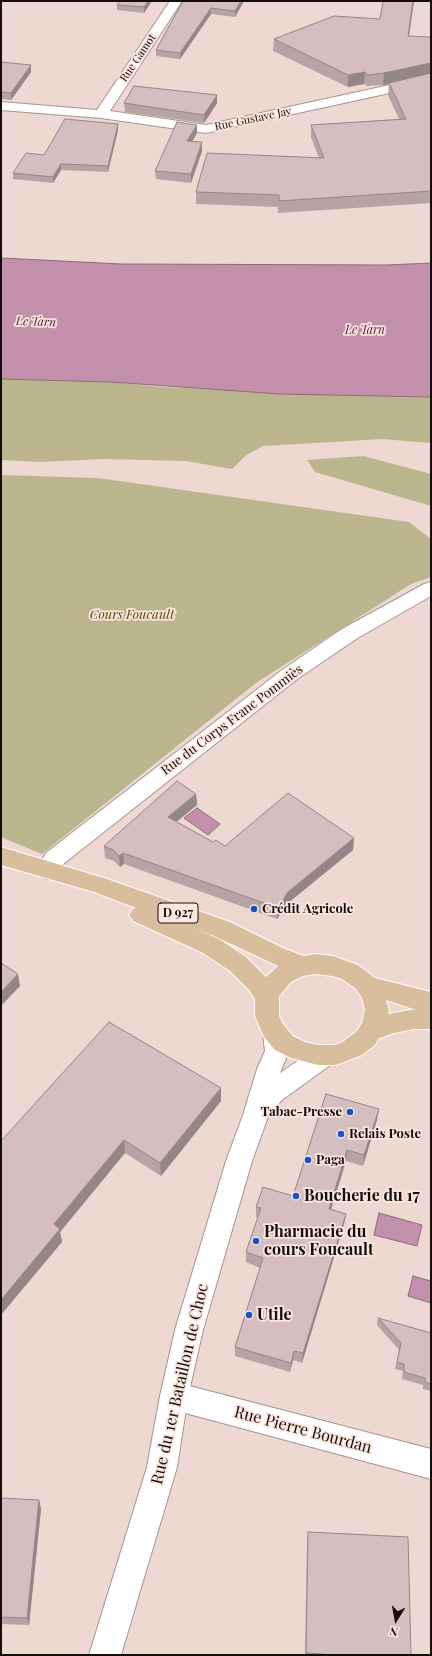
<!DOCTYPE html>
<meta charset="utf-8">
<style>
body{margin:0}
#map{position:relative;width:432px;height:1656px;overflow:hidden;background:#edd9d1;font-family:"Playfair Display",serif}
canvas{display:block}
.frame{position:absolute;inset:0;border:2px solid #140e0b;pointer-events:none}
.north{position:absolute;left:376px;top:1600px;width:40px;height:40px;-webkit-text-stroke:3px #fbe7de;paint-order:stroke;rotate:191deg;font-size:11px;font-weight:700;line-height:16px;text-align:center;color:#140e0b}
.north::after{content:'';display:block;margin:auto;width:14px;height:18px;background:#140e0b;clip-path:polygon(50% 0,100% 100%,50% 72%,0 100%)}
</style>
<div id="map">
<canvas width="432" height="1656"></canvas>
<div class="frame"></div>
<div class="north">N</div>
</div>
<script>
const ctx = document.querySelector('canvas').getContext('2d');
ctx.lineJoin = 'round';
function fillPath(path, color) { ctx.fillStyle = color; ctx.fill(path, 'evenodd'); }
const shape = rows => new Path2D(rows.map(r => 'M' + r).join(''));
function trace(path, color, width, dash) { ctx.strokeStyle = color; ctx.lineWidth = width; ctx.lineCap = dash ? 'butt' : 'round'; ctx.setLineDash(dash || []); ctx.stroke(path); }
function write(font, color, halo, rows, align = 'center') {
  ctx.font = font + ' "Playfair Display",serif'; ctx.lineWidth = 3.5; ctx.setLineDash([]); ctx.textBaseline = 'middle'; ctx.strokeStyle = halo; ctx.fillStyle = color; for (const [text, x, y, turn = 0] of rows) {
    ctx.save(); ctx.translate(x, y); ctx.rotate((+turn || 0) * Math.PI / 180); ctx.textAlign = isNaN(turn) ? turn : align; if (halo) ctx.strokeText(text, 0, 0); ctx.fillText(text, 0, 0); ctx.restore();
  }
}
fillPath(shape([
 [1,379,111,382,162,387,431,397,431,443,382,439,263,446,245,456,232,469,186,461,104,459,40,462,1,460],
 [363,456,431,474,431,506,315,472,307,460],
 [1,475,98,478,409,522,431,539,431,577,411,584,256,683,42,854,1,837]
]), '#bbb58d');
const water = shape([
 [1,258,121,264,387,265,431,263,431,397,280,394,111,382,1,379,1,258],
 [197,808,220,824,208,835,184,818,197,808],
 [379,1213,422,1225,417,1246,374,1235,379,1213],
 [413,1276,431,1281,431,1303,408,1296,413,1276]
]);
fillPath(water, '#c290aa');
trace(water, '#8e697a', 1);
const minor = shape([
 [170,1,182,1,110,111,206,125,431,76,431,84,206,133,101,118,1,110,1,102,97,110,170,1],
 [431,582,431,596,356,639,296,680,62,865,56,876,48,879,40,876,37,870,46,853,282,670,342,629,424,584,431,582],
 [174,1382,431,1449,431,1479,174,1410,164,1406,160,1396,164,1386,174,1382]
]);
const tertiary = shape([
 [275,1024,284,1027,287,1034,289,1051,280,1073,315,1049,324,1046,333,1049,336,1056,333,1063,282,1100,268,1117,252,1161,203,1330,188,1396,177,1467,121,1655,89,1655,147,1467,160,1396,175,1330,226,1161,243,1115,257,1069,265,1051,263,1034,266,1027,275,1024]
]);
const primary = shape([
 [1,847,107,879,230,922,285,949,304,956,315,954,333,956,358,965,375,978,431,992,431,1029,414,1029,394,1033,378,1039,375,1045,362,1055,336,1065,318,1065,291,1058,275,1050,264,1037,255,1016,255,999,250,991,230,971,203,953,133,921,129,915,133,909,136,908,94,892,1,865,1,847],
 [196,929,214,936,278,966,266,977,246,957,219,939,196,929],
 [315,974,332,976,342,979,356,989,362,998,365,1010,362,1023,357,1031,344,1041,335,1045,318,1045,305,1042,293,1036,283,1024,279,1016,279,997,281,994,291,982,303,976,315,974],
 [386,1000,410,1008,415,1009,388,1014,389,1010,386,1000]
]);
trace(minor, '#a6948c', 2);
trace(tertiary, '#a6948c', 2);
trace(primary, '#fff', 2);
fillPath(minor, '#fff');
fillPath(tertiary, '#fff');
fillPath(primary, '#d9be9d');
fillPath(shape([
 [152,1,144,13,117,10,117,5],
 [183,1,244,1,235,17,211,14,180,59,156,56,156,50],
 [414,1,409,36,431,37,431,203,278,213,278,207,196,204,196,192,319,158,311,137,311,125,399,119,388,95,389,84,383,85,367,86,364,84,348,87,273,51,274,39,380,19],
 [1,62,31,72,11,100,1,99],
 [124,103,217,103,204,123,125,112],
 [118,124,118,130,108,172,61,170,53,183,13,179,13,173,44,155],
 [197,125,197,133,192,141,202,151,191,183,156,179,155,171],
 [196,794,197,805,176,822,213,842,225,846,354,838,353,850,288,903,277,919,124,864,120,867,114,861,105,858,104,846],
 [221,1088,221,1101,161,1176,125,1153,60,1232,62,1242,1,1141],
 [377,1120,363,1166,346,1161,331,1210,346,1214,344,1224,302,1363,293,1360,290,1372,235,1356,235,1347,260,1268,246,1262,246,1252,258,1218,256,1217,256,1207,293,1196],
 [378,1318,431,1333,431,1391,423,1389,423,1385,402,1379,403,1371,395,1369,399,1350,377,1325],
 [1,1498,39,1500,41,1509,29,1625,1,1624],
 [308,1532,411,1655,305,1655,307,1543]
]), '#b6a3a4');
fillPath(shape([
 [148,1,152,1,144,13,144,7],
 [241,1,244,1,235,17,235,11],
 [413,1,414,1,407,48,408,36],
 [211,8,211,14,180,59,180,53],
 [431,63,431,75,383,85,384,73],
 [31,65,31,72,11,100,11,93],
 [365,72,364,84,348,87,348,75],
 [217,95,217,103,204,123,204,115],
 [118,124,118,130,108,172,108,166],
 [197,125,197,133,187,150,187,141],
 [202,142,202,151,191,183,191,174],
 [61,164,61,170,53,183,53,177],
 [196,794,197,805,168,829,168,817],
 [354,838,353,850,288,903,277,919,278,908,288,892],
 [123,853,124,864,120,867,119,856],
 [18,974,20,986,1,1006,1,992],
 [221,1088,221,1101,161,1176,160,1163],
 [379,1109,377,1120,363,1166,364,1155],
 [124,1140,125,1153,60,1232,62,1242,1,1315,1,1300,54,1224],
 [347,1150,346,1161,328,1219,329,1209],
 [346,1214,344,1224,302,1363,303,1353],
 [294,1351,293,1360,290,1372,291,1363],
 [39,1500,41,1509,29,1625,27,1618]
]), '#948586');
const building = shape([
 [120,1,148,1,144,7,117,5,120,1],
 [183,1,241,1,235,11,211,8,180,53,156,50,183,1],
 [383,1,413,1,408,36,431,37,431,63,384,73,368,75,365,72,348,75,274,39,334,16,380,19,383,1],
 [1,62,31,65,11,93,1,92,1,62],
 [431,73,431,191,279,201,279,195,196,192,207,153,324,158,311,125,406,119,389,83,431,73],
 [134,86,217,95,204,115,124,103,134,86],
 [65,119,118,124,108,166,61,164,53,177,13,173,26,153,44,155,65,119],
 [177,122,197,125,187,141,202,142,191,174,155,171,177,122],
 [177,781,196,794,168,817,213,842,216,840,225,846,288,793,354,838,288,892,278,908,123,853,119,856,113,850,104,846,177,781],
 [1,963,18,974,1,992,1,963],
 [109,1022,221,1088,160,1163,124,1140,54,1224,60,1229,1,1300,1,1141,109,1022],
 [326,1094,379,1109,364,1155,347,1150,329,1209,346,1214,303,1353,294,1351,291,1363,235,1347,263,1258,246,1252,261,1208,256,1207,263,1187,293,1196,326,1094],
 [378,1318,431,1333,431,1384,425,1382,425,1378,404,1372,404,1364,397,1362,401,1343,378,1318],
 [1,1498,39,1500,27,1618,1,1617,1,1498],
 [308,1532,408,1537,411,1655,335,1655,306,1653,308,1532]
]);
fillPath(building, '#d4bebf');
trace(building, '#948586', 1);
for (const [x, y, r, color] of [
 [254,909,4,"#1753bf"],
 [350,1112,4,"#1753bf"],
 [341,1134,4,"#1753bf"],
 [308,1160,4,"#1753bf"],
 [296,1196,4,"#1753bf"],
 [256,1241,4,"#1753bf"],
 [249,1315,4,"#1753bf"]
]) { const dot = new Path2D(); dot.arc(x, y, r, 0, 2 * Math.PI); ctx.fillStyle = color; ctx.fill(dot); trace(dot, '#fbe7de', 1.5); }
write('11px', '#140e0b', '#fbe7de', [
 ["Rue Gamot",138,58,-56],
 ["Rue Gustave Jay",253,119,-12]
]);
write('italic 12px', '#52153b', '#fbe7de', [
 ["Le Tarn",36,322,2],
 ["Le Tarn",365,330]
]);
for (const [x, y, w] of [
 [178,913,40]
]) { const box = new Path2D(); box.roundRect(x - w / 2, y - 10, w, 20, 3); ctx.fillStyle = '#fbe7de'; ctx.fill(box); trace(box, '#140e0b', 1); }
write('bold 12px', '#140e0b', null, [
 ["D 927",178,913]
]);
write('italic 13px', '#534806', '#fbe7de', [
 ["Cours Foucault",132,615]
]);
write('13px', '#140e0b', '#fbe7de', [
 ["Rue du Corps Franc Pommiès",232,720,-37]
]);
write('bold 13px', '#140e0b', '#fbe7de', [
 ["Crédit Agricole",262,909],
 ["Tabac-Presse",342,1112,"right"],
 ["Relais Poste",349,1134],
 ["Paga",316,1160]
], 'left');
write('bold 16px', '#140e0b', '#fbe7de', [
 ["Boucherie du 17",304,1196],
 ["Pharmacie du",264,1232],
 ["cours Foucault",264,1250],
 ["Utile",257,1315]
], 'left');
write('16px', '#140e0b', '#fbe7de', [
 ["Rue du 1er Bataillon de Choc",180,1384,-77],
 ["Rue Pierre Bourdan",303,1430,15]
]);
</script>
